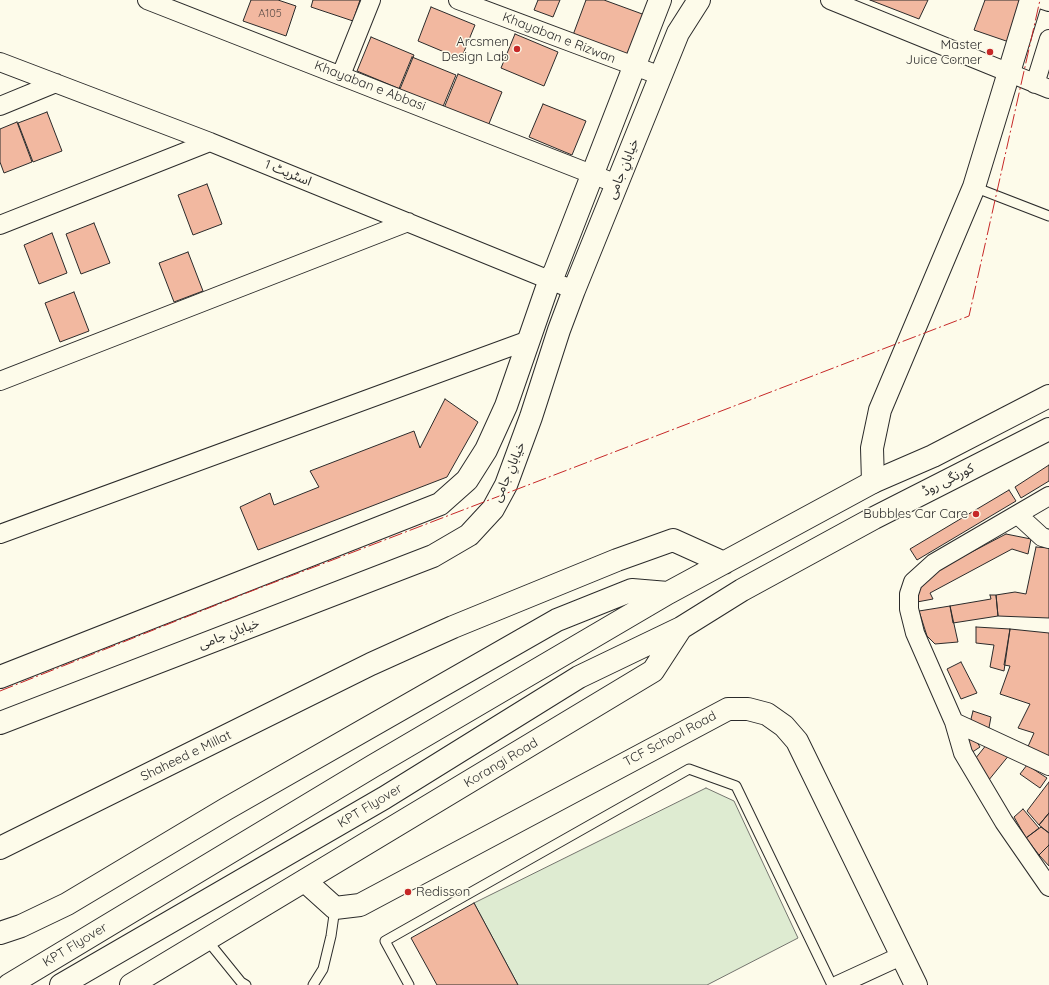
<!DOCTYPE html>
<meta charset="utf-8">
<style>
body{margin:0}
canvas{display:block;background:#fdfbea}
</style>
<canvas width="1049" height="985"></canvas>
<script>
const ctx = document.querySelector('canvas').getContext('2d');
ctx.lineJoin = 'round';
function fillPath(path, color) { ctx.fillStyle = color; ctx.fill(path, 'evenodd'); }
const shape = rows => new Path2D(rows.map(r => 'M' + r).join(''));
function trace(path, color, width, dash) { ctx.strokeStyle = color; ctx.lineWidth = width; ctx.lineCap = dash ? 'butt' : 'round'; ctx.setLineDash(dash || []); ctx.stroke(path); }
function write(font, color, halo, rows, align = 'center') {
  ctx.font = font + ' Quicksand,"Noto Sans Arabic",sans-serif'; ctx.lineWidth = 3; ctx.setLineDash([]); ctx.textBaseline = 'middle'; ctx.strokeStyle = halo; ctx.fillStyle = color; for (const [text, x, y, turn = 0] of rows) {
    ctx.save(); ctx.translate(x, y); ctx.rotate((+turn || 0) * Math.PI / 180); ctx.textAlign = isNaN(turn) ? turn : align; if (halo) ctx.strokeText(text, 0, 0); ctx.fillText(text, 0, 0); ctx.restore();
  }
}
const green = shape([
 [706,788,734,801,798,938,707,985,518,985,474,903,706,788]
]);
fillPath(green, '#deebd1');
trace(green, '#74746e', 1);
const building = shape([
 [251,0,278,0,296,6,286,36,243,21,251,0],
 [313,0,360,0,353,21,311,7,313,0],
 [538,0,560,0,553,17,534,10,538,0],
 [586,0,604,0,645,15,630,56,573,35,586,0],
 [870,0,928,0,919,19,870,0],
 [985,0,1024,0,1012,43,974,30,985,0],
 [431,7,475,25,461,59,418,41,431,7],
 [515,34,558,52,544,86,501,68,515,34],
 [371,37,414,55,400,89,357,71,371,37],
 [412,57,456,75,442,109,398,91,412,57],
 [458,74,502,92,488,126,444,108,458,74],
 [543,104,586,121,572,155,529,137,543,104],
 [47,112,62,151,33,162,18,123,47,112],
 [17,122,32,162,4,173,0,162,0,129,17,122],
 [207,184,222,224,193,235,178,195,207,184],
 [94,223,110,263,81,274,66,234,94,223],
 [52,233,67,273,39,284,24,245,52,233],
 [188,252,203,291,174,302,159,263,188,252],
 [74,292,89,331,60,342,45,303,74,292],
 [445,399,478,422,447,477,258,550,240,507,270,493,274,505,319,487,310,471,414,431,420,448,445,399],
 [1049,465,1049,481,1021,498,1015,487,1049,465],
 [1009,490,1016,501,917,560,910,549,1009,490],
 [1006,534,1031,539,1028,554,1012,549,930,593,933,599,917,602,916,590,922,578,1006,534],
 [1036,547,1049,548,1049,618,998,616,996,595,1015,592,1026,594,1036,547],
 [990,595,996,595,998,616,953,623,950,606,991,599,990,595],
 [950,606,958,642,935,644,927,636,919,611,950,606],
 [976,627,1010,629,1004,671,990,667,994,645,976,643,976,627],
 [1010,629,1049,633,1049,762,1026,751,1034,733,1018,728,1030,704,1000,694,1010,666,1004,665,1010,629],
 [961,662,977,693,961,699,947,669,961,662],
 [973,711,991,717,988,733,977,728,971,719,973,711],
 [974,737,980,747,971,753,964,738,974,737],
 [987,744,1010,754,988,781,975,759,987,744],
 [1027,765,1047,778,1040,788,1020,774,1027,765],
 [1049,782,1049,813,1039,825,1027,811,1049,782],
 [1023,809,1039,828,1026,838,1014,817,1023,809],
 [1049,813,1049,833,1039,825,1049,813],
 [1041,827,1049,833,1049,845,1039,855,1026,838,1041,827],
 [1049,845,1049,866,1039,855,1049,845],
 [474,903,518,985,437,985,411,938,474,903]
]);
fillPath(building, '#f2b8a0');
trace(building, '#2b2b2b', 1);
const service = shape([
 [974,187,1049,216],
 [207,940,241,982,246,985],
 [313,985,323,969,331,936,335,908],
 [409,985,385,941,689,769,736,786,832,985]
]);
const minor = shape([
 [147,0,617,184],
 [458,0,661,76],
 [830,0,1049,89],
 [1043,0,1049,2],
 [0,62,210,142,574,290],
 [341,75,371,0],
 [1035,84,1049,39],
 [0,106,56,83],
 [0,225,210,142],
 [0,381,408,222],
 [1049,496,934,563,913,582,909,594,909,609,915,633,954,722,963,753,1004,822,1049,887],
 [1018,515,1042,537,1049,539],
 [0,534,529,340],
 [954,722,1049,766],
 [838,985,901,956]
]);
const tertiary = shape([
 [873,482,872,448,880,410,974,187,1031,0],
 [305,881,335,908,360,905,728,709,748,709,767,714,784,726,797,741,916,985]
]);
const secondary = shape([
 [0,677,440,504,467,480,486,450,506,406,550,279,555,271,660,0],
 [0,723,433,556,469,535,493,509,506,485,531,417,559,330,574,290,678,33,699,0]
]);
const primary = shape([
 [0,848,371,664,453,627,617,560,673,540,724,563],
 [0,933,21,926,67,904,226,809,557,620,632,590,668,593],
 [9,985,373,766,668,593,873,482,933,456,1049,396],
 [61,985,384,798,579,677,681,628,742,590,874,518,1049,429],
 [131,985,653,671,681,628]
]);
trace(service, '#2b2b2b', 11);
trace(minor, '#2b2b2b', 20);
trace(tertiary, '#2b2b2b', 24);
trace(secondary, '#2b2b2b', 24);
trace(primary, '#2b2b2b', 24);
trace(service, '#fdfbea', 9);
trace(minor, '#fdfbea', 18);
trace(tertiary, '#fdfbea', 22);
trace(secondary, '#fdfbea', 22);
trace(primary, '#fdfbea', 22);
trace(shape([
 [0,691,249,592,969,316,1040,0]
]), '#c62828', 1, [14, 3, 2, 3]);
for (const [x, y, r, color] of [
 [517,49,4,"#c62828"],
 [990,52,4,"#c62828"],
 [976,514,4,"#c62828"],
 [408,892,4,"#c62828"]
]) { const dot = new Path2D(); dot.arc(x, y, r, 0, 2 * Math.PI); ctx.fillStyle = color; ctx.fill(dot); trace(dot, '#fdfbea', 1.5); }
write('11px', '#5d4e48', null, [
 ["A105",270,14]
]);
write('13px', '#2b2b2b', '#fdfbea', [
 ["Khayaban e Rizwan",559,38,21],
 ["Khayaban e Abbasi",370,86,21],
 ["خیابانِ جامی",623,169,-68],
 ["اسٹریٹ 1",288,173,22],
 ["خیابانِ جامی",509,472,-67],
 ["کورنگی روڈ",948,480,-27],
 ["خیابانِ جامی",229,634,-21],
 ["TCF School Road",670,739,-28],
 ["Shaheed e Millat",186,756,-26],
 ["Korangi Road",501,763,-31],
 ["KPT Flyover",370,806,-31],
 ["KPT Flyover",75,945,-31]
]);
write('13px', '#2b2b2b', '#fdfbea', [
 ["Arcsmen",509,42],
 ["Design Lab",509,57],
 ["Master",982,45],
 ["Juice Corner",982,60],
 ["Bubbles Car Care",968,514],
 ["Redisson",416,892,"left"]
], 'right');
</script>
